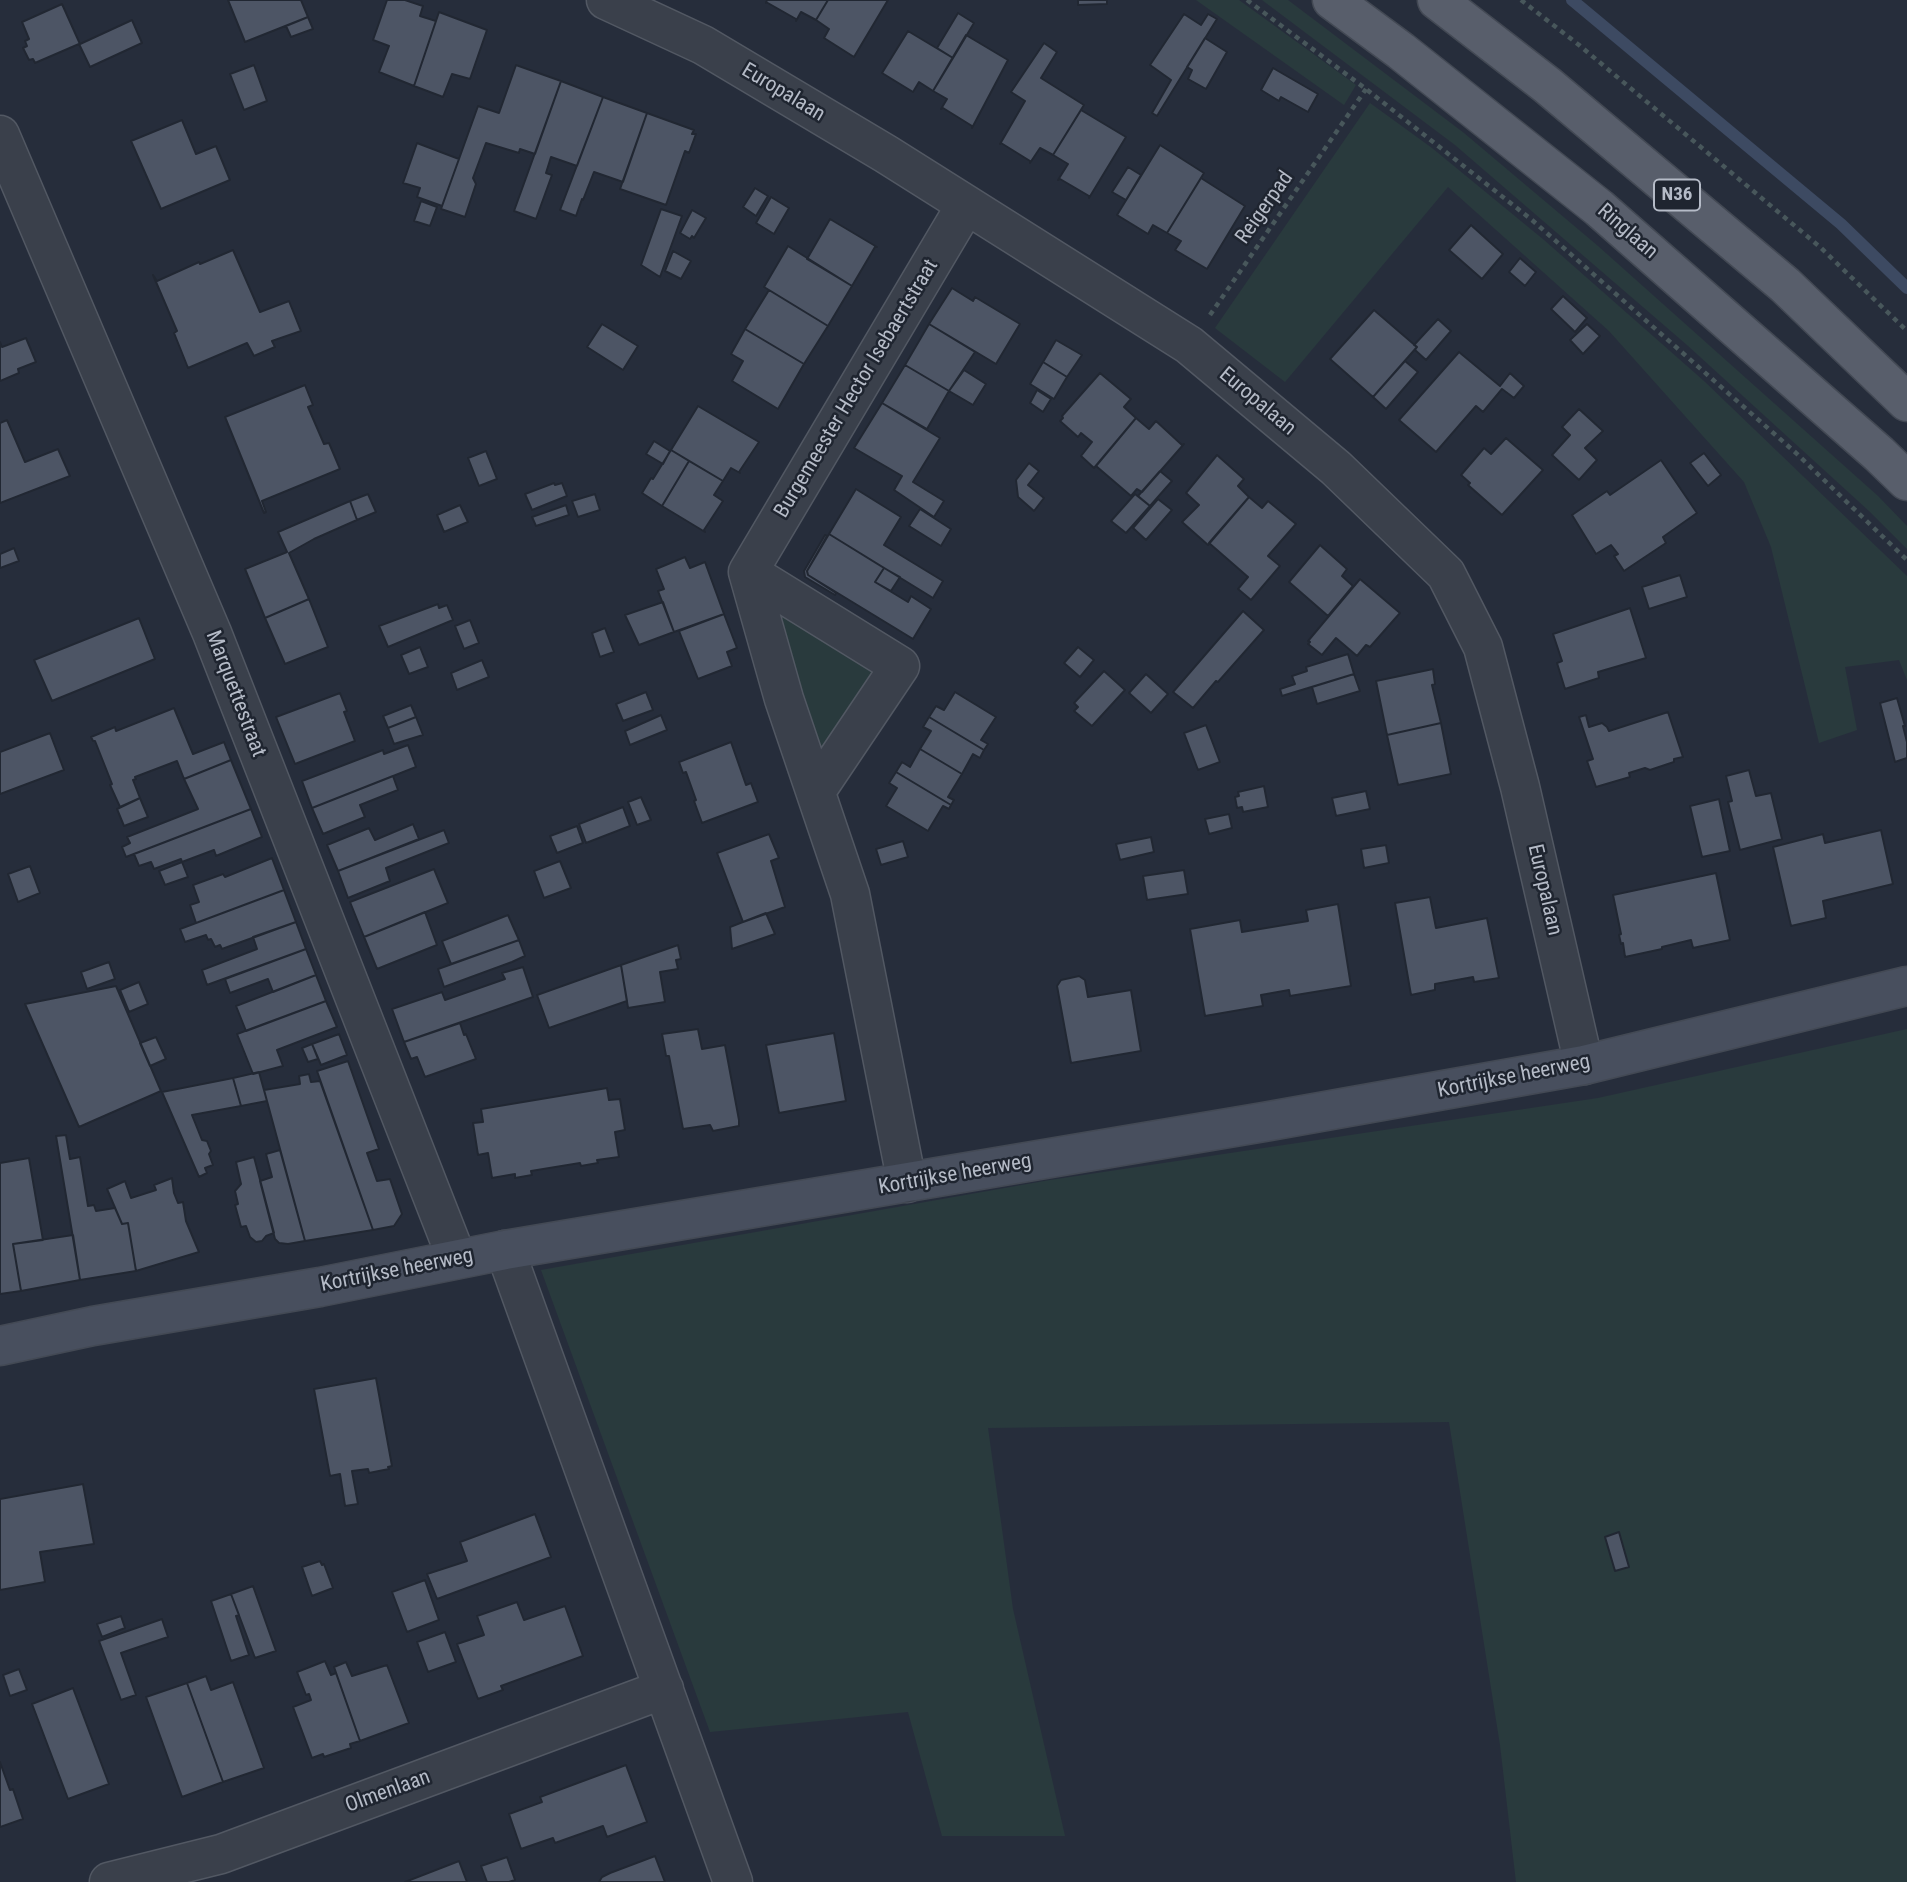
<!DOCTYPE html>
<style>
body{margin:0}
canvas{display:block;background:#262d3b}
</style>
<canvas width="1907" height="1882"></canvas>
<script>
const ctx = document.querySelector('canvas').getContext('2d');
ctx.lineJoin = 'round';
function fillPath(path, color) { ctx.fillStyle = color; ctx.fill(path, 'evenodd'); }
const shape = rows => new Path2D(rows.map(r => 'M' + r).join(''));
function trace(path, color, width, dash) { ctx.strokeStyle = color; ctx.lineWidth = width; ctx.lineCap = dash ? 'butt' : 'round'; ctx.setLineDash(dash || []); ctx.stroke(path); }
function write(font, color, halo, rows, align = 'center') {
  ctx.font = font + ' "Roboto Condensed",sans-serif'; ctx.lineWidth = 5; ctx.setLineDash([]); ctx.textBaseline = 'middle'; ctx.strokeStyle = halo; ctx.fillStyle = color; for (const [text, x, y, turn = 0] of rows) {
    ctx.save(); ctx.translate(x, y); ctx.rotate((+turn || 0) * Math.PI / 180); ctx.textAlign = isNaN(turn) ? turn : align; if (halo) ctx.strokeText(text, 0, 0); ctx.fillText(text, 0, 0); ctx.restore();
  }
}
fillPath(shape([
 [1196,0,1239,0,1356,85,1344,105],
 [1262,0,1288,0,1464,133,1598,246,1878,496,1907,526,1907,549,1869,511,1687,345,1455,145],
 [1370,103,1432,148,1544,240,1704,381,1907,576,1907,680,1899,660,1845,667,1857,730,1819,743,1771,547,1744,482,1609,331,1448,187,1285,382,1215,328],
 [780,612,870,667,877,677,824,757,771,615],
 [1907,1029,1907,1882,1516,1882,1500,1745,1449,1422,988,1428,1013,1609,1065,1836,942,1836,908,1712,710,1732,541,1270,1050,1180,1598,1098]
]), '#293a3d');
trace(shape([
 [1572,0,1841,224,1907,288]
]), '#3d4a62', 12);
const building = shape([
 [228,0,301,0,308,17,245,42,228,0],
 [387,0,405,0,423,6,420,16,436,21,414,86,379,72,389,46,373,40,387,0],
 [767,0,828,0,816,20,801,12,796,21,796,19,766,2,766,3,767,0],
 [828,0,888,0,854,57,824,38,829,29,816,20,828,0],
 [1078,0,1107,0,1107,4,1078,5,1078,0],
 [62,4,80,44,132,20,142,43,90,67,79,44,35,63,33,59,29,60,23,48,27,46,25,41,29,39,22,22,62,4],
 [439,12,487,30,470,79,452,74,443,97,414,86,439,12],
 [958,13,974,23,953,58,937,48,958,13],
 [1184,14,1201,25,1208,14,1217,19,1157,116,1152,113,1171,80,1150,65,1184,14],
 [308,17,313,29,291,37,286,26,308,17],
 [908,31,953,58,933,91,919,82,913,92,882,73,908,31],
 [966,35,1008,60,972,128,972,126,943,108,941,109,947,99,933,91,966,35],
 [1205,38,1227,52,1206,89,1188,79,1192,70,1187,67,1205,38],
 [1044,43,1057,52,1041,78,1084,105,1053,155,1040,148,1030,163,1030,161,1001,143,1000,144,1025,101,1011,92,1044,43],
 [254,65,267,101,244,110,230,74,254,65],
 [516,65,561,81,535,154,520,149,519,153,486,143,473,178,476,184,465,217,441,209,478,106,499,113,516,65],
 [1273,68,1318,94,1308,112,1281,97,1279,101,1261,90,1273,68],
 [561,81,603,97,577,166,551,157,546,173,552,175,536,219,514,211,561,81],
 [603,97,647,113,623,182,594,172,583,200,582,199,576,216,560,210,603,97],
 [1081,110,1126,137,1089,198,1089,196,1060,179,1058,180,1068,164,1053,155,1081,110],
 [647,113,694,130,692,134,696,134,689,153,685,151,666,205,620,189,647,113],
 [182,120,196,154,216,146,230,180,161,209,131,141,182,120],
 [417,143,459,159,442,206,417,197,420,188,403,183,417,143],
 [1160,145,1204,173,1167,233,1153,225,1148,234,1117,215,1160,145],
 [1128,167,1141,175,1126,200,1112,192,1128,167],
 [1201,178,1245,206,1207,269,1175,250,1181,241,1167,233,1201,178],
 [755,188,768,196,756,216,743,207,755,188],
 [771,197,789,208,774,234,756,223,771,197],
 [421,201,437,207,430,226,414,221,421,201],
 [661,209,682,216,660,277,641,265,661,209],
 [692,210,706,218,694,238,692,236,690,239,680,233,692,210],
 [830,219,877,247,875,247,852,286,807,259,830,219],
 [1471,225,1503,254,1482,279,1449,250,1471,225],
 [788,246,852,286,828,326,764,287,788,246],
 [233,250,260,312,289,301,301,331,272,341,275,347,254,356,247,343,188,368,174,333,177,331,153,275,157,281,199,262,200,264,233,250],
 [673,251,691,261,681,279,665,271,673,251],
 [1520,258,1536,272,1525,286,1509,272,1520,258],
 [952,288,973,301,975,297,1020,324,996,364,929,324,952,288],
 [769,290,828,326,804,364,745,329,769,290],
 [1563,296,1587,318,1575,332,1551,309,1563,296],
 [1374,310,1417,347,1373,397,1330,359,1374,310],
 [1438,319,1451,331,1426,360,1415,350,1417,347,1414,345,1438,319],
 [602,324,638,346,623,370,587,347,602,324],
 [929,324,975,352,949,391,905,365,929,324],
 [1587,324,1600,336,1583,354,1570,340,1587,324],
 [745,329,804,364,778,409,732,381,743,361,731,354,745,329],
 [26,338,36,362,18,369,19,373,0,381,0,342,2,347,26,338],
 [1056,340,1082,355,1067,377,1043,362,1056,340],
 [1459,352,1500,386,1510,373,1524,386,1514,398,1502,389,1483,412,1476,406,1436,452,1399,420,1459,352],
 [1405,361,1418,372,1386,409,1373,397,1405,361],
 [1043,362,1067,377,1054,399,1030,384,1043,362],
 [905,365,949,391,927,429,882,403,905,365],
 [964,370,986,384,973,405,949,391,964,370],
 [1100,373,1131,399,1124,407,1136,418,1094,468,1081,456,1092,442,1081,433,1078,437,1060,421,1063,418,1062,416,1100,373],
 [305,385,313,405,308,407,324,444,329,443,340,469,262,501,266,512,264,513,225,417,305,385],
 [1037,390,1051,399,1043,412,1030,403,1037,390],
 [882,403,940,438,913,482,944,501,934,517,894,490,902,476,854,448,882,403],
 [698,406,759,442,739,472,740,473,731,468,723,481,671,450,698,406],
 [1579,409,1603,431,1585,448,1597,460,1579,480,1552,455,1570,435,1562,427,1579,409],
 [1136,418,1149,429,1156,421,1182,445,1184,444,1142,492,1137,489,1131,496,1096,466,1136,418],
 [7,420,25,462,58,449,70,476,0,503,0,423,7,420],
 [1506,438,1543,470,1502,515,1468,485,1470,483,1461,475,1484,448,1491,454,1506,438],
 [654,441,670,451,663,464,646,454,654,441],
 [671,450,689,461,662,506,642,493,651,478,653,479,671,450],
 [486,451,497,479,479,486,468,458,486,451],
 [1704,453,1721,475,1708,486,1690,463,1704,453],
 [1217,455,1244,479,1238,486,1249,497,1208,545,1182,522,1199,505,1186,493,1217,455],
 [1661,460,1697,513,1663,537,1666,543,1624,571,1614,556,1618,554,1611,545,1596,554,1572,515,1607,491,1610,495,1661,460],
 [689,461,723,481,714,495,723,501,704,530,705,532,662,506,689,461],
 [1029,463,1039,471,1028,485,1044,498,1034,511,1018,497,1016,480,1029,463],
 [1160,471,1172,481,1150,506,1138,496,1160,471],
 [554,483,555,485,562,483,567,496,532,510,525,494,554,483],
 [856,489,901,517,884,545,943,581,933,598,829,534,856,489],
 [368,494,376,512,357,520,350,501,368,494],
 [595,494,600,510,578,517,572,501,595,494],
 [1135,494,1150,506,1126,533,1111,521,1135,494],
 [1249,497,1262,508,1268,501,1296,524,1268,556,1280,566,1251,600,1238,589,1248,577,1209,543,1249,497],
 [1158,499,1172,510,1146,540,1133,528,1158,499],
 [350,501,357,520,314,539,289,553,309,599,265,618,245,569,287,552,278,532,350,501],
 [460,505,468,522,444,532,437,515,460,505],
 [566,505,569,515,536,526,532,517,566,505],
 [920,509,951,529,941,546,909,526,920,509],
 [829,534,884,568,875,582,908,602,911,596,931,609,913,639,808,575,807,571,829,534],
 [825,535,827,536,807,571,808,575,836,593,835,595,805,577,804,571,825,535],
 [1320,545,1347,569,1342,576,1353,586,1328,616,1289,582,1320,545],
 [14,548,19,561,0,568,0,554,14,548],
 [685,557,690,568,705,562,724,614,674,632,658,591,664,589,656,569,685,557],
 [884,568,900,577,891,591,875,582,884,568],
 [1680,575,1687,597,1649,609,1642,587,1680,575],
 [1360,579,1400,613,1370,647,1366,645,1357,656,1336,638,1322,655,1308,644,1310,642,1308,641,1360,579],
 [309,599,328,647,285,664,265,618,309,599],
 [663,602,674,632,639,645,625,615,663,602],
 [438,604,439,608,447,605,453,620,388,647,379,626,438,604],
 [1630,608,1646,658,1598,672,1599,678,1565,689,1557,663,1562,661,1553,634,1630,608],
 [1243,611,1264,630,1218,682,1216,681,1193,708,1173,692,1243,611],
 [724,614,737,648,727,652,732,666,698,679,679,631,724,614],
 [139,618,155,659,52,701,34,660,139,618],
 [470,620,479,643,464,649,455,626,470,620],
 [605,628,614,652,600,657,592,633,605,628],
 [420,647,428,667,409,674,401,655,420,647],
 [1078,647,1094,660,1080,677,1064,663,1078,647],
 [1348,654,1354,674,1282,696,1280,689,1295,684,1292,676,1307,671,1306,667,1348,654],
 [482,660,489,677,457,690,451,673,482,660],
 [1433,669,1435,684,1432,685,1441,723,1387,735,1376,681,1433,669],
 [1104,671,1125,690,1092,726,1074,711,1078,707,1074,703,1104,671],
 [1146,674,1168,694,1151,713,1129,693,1146,674],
 [1354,674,1360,691,1317,704,1312,687,1354,674],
 [646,692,653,710,623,721,616,704,646,692],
 [955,692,996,717,981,740,988,744,984,750,929,717,936,706,944,710,955,692],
 [340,693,347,711,344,712,355,741,295,764,276,717,340,693],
 [1897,698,1905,726,1903,726,1907,742,1907,758,1895,762,1880,703,1897,698],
 [411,705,416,717,388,728,383,716,411,705],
 [174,708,193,754,224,742,231,760,184,779,177,761,135,777,136,779,133,780,140,798,120,807,110,785,112,784,95,741,93,741,91,737,115,727,116,731,174,708],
 [1668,712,1683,757,1674,759,1674,762,1650,770,1645,768,1629,773,1630,777,1596,787,1587,761,1593,759,1579,717,1586,715,1589,727,1602,723,1607,727,1609,731,1668,712],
 [661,715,667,730,630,745,625,731,661,715],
 [416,717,423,735,394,744,388,728,416,717],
 [929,717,984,750,980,758,973,754,962,774,920,749,931,731,923,727,929,717],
 [1441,723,1451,774,1398,785,1387,735,1441,723],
 [1206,725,1220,762,1198,770,1184,733,1206,725],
 [50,733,64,770,0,794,0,752,50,733],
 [731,742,746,785,751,783,758,802,702,823,694,801,696,800,686,772,683,773,679,762,731,742],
 [408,745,416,767,312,808,302,781,383,750,384,754,408,745],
 [920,749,962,774,948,797,954,800,951,805,896,772,902,762,910,767,920,749],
 [231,760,251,809,126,857,122,847,130,843,127,837,198,809,184,779,231,760],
 [1749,770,1756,796,1771,793,1782,839,1740,850,1728,802,1732,801,1726,776,1749,770],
 [896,772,951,805,949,809,943,806,928,831,886,806,897,788,889,783,896,772],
 [393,776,398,790,360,805,365,817,323,834,312,808,393,776],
 [1264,786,1268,807,1243,812,1242,807,1237,808,1235,797,1239,796,1238,792,1264,786],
 [1366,791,1370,809,1336,816,1332,798,1366,791],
 [641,797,651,820,637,825,628,802,641,797],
 [140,798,148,817,124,826,117,809,140,798],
 [1719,799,1730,851,1702,857,1690,806,1719,799],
 [623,807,630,826,586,843,579,824,623,807],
 [251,809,262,837,216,856,214,850,182,862,181,859,154,869,151,862,139,866,134,854,251,809],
 [1229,814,1232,828,1209,834,1205,819,1229,814],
 [413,824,419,839,338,871,327,845,369,828,375,840,413,824],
 [577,826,583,843,557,853,550,836,577,826],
 [444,830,449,843,386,868,390,881,348,898,338,871,444,830],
 [1881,830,1893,884,1823,901,1826,918,1791,926,1773,847,1823,834,1825,843,1881,830],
 [769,834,779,858,771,861,785,907,743,922,717,853,769,834],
 [1151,837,1154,852,1120,860,1116,844,1151,837],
 [903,841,908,857,881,865,876,849,903,841],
 [1386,845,1389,863,1364,868,1361,849,1386,845],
 [272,858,284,890,196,923,190,905,199,902,193,885,223,874,225,877,272,858],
 [560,861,571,888,544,898,534,871,560,861],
 [182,862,188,877,165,885,159,871,182,862],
 [30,866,40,893,18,902,8,874,30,866],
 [434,869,448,903,364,937,350,902,434,869],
 [1184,870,1188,894,1147,900,1143,876,1184,870],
 [1716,873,1730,940,1693,948,1691,940,1662,947,1662,949,1625,957,1623,943,1621,944,1619,935,1621,934,1613,895,1716,873],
 [284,890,296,922,222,949,220,945,215,947,211,939,208,940,206,935,185,942,180,929,284,890],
 [1430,897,1436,928,1487,918,1499,978,1474,982,1473,977,1435,984,1435,990,1411,995,1395,903,1430,897],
 [1338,904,1351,986,1290,996,1289,990,1261,995,1263,1006,1205,1016,1190,929,1240,920,1242,932,1308,921,1306,910,1338,904],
 [425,912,437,945,377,969,364,937,425,912],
 [766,913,775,934,732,949,730,927,766,913],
 [508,915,519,940,451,964,442,941,508,915],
 [296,922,306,949,207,985,202,970,257,949,253,937,296,922],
 [519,940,525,956,512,962,444,987,438,969,519,940],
 [678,945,681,959,676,960,678,969,660,972,665,1002,628,1008,621,965,678,945],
 [306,949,316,975,273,992,268,979,230,993,225,979,306,949],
 [109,962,115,979,87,989,81,972,109,962],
 [621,965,627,1001,549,1028,537,995,621,965],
 [523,967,533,997,404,1042,392,1009,442,992,445,1000,505,979,502,973,523,967],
 [316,975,326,1001,246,1031,236,1006,316,975],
 [1079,976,1085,980,1088,997,1131,990,1141,1051,1071,1063,1057,986,1061,980,1079,976],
 [139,982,148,1004,129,1012,120,990,139,982],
 [116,986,161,1091,79,1127,25,1004,116,986],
 [326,1001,337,1027,277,1050,283,1066,253,1074,237,1034,326,1001],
 [460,1023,464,1035,466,1034,476,1059,425,1077,417,1057,411,1059,404,1042,460,1023],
 [698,1029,702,1049,725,1045,739,1120,739,1126,713,1131,710,1125,683,1129,669,1056,666,1056,662,1034,698,1029],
 [834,1033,846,1101,779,1113,766,1045,834,1033],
 [339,1034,347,1055,321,1065,312,1044,339,1034],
 [156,1037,166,1059,150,1066,140,1043,156,1037],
 [312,1044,318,1059,308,1062,302,1048,312,1044],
 [348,1061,379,1149,367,1153,377,1181,390,1179,402,1214,394,1226,373,1230,317,1071,348,1061],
 [259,1072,267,1101,241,1106,233,1078,259,1072],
 [309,1074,311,1082,320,1081,373,1230,305,1241,264,1090,300,1084,299,1076,309,1074],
 [233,1078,241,1106,192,1115,202,1140,207,1141,211,1151,209,1154,213,1165,205,1168,207,1173,199,1177,162,1092,233,1078],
 [607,1088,609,1100,620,1099,625,1130,615,1132,619,1157,597,1160,598,1163,581,1166,580,1163,531,1171,532,1175,515,1178,515,1174,492,1178,488,1153,478,1155,473,1123,483,1122,481,1109,607,1088],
 [66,1135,70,1159,80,1157,88,1206,94,1205,96,1211,115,1208,122,1224,128,1223,136,1271,80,1280,56,1136,66,1135],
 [280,1150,305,1241,288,1244,279,1243,275,1239,260,1181,272,1177,266,1154,280,1150],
 [254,1157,274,1233,266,1236,262,1241,256,1242,250,1237,246,1226,241,1227,235,1205,238,1204,235,1191,241,1184,236,1162,254,1157],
 [29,1158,43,1240,13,1244,21,1291,0,1294,0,1163,29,1158],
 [172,1178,174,1193,178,1203,183,1202,186,1221,199,1252,136,1271,128,1223,122,1224,107,1189,125,1181,131,1198,156,1190,154,1185,172,1178],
 [73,1235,80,1280,21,1291,13,1244,73,1235],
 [376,1378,392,1466,388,1467,389,1469,369,1473,368,1469,352,1471,358,1504,345,1506,340,1474,330,1476,314,1389,376,1378],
 [83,1484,94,1544,40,1552,45,1582,0,1590,0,1499,83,1484],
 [535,1514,551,1557,437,1599,427,1574,467,1561,460,1542,535,1514],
 [1619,1532,1629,1567,1615,1571,1605,1537,1619,1532],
 [320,1561,322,1565,324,1564,333,1588,312,1596,302,1567,320,1561],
 [425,1580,439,1620,407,1632,392,1592,425,1580],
 [253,1586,276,1651,255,1658,231,1594,253,1586],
 [231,1594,239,1615,236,1616,249,1655,231,1661,211,1601,231,1594],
 [517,1602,524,1620,565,1606,583,1656,501,1686,503,1690,478,1699,457,1644,484,1635,477,1616,517,1602],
 [121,1616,125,1628,102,1637,97,1624,121,1616],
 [162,1619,168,1637,121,1653,136,1695,121,1700,99,1641,162,1619],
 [445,1632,456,1662,428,1672,417,1642,445,1632],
 [325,1661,331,1675,336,1673,360,1741,350,1744,351,1748,324,1757,323,1754,312,1758,293,1707,311,1700,309,1694,306,1695,297,1672,325,1661],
 [346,1662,352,1676,387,1665,409,1723,360,1741,334,1667,346,1662],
 [19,1669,27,1690,10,1696,3,1675,19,1669],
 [206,1676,211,1690,233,1682,264,1768,223,1782,187,1683,206,1676],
 [187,1683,223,1782,182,1797,146,1697,187,1683],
 [73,1688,109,1784,68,1799,32,1704,73,1688],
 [0,1762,10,1790,13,1789,23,1819,0,1827,0,1762],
 [626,1765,647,1822,607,1837,603,1826,555,1843,553,1838,521,1849,509,1814,542,1802,540,1797,626,1765],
 [655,1856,665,1882,599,1882,602,1877,610,1873,655,1856],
 [507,1857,515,1880,509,1882,487,1882,481,1866,507,1857],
 [459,1861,467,1882,405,1882,459,1861]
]);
fillPath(building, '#4d5565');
trace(building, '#212732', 2);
const street = shape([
 [606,0,703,45,886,154,1189,345,1336,468,1446,574,1483,647,1520,787,1584,1065],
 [0,135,212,633,457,1259],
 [748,572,900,666,816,791],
 [907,1183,850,894,784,699,748,572,966,205],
 [505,1250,733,1882],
 [109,1882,221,1854,664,1689]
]);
const secondary = shape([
 [0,1346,93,1326,320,1287,505,1250,1264,1122,1584,1065,1907,986]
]);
const primary = shape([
 [1332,0,1401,51,1599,208,1879,454,1907,481],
 [1437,0,1547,85,1785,285,1907,402]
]);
trace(street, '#525863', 41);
trace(secondary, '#434954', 41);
trace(primary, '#434954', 41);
trace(shape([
 [1247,0,1366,89,1532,220,1796,453,1907,560],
 [1521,0,1579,45,1820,247,1907,331],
 [1210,315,1366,89]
]), '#48575b', 4.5, [5, 5]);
trace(street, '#3a404b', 38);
trace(secondary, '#484f5e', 38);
trace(primary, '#585e6b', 38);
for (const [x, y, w] of [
 [1677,195,46]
]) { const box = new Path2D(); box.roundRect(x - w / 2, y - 15.5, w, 31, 5); ctx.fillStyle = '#1f2530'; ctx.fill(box); trace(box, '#b5bbc7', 2); }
write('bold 19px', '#b5bbc7', null, [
 ["N36",1677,195]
]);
write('21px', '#b5bbc7', '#1f2530', [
 ["Europalaan",783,93,31],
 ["Reigerpad",1265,208,-55],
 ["Ringlaan",1627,232,41],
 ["Burgemeester Hector Isebaertstraat",857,389,-59],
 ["Europalaan",1257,402,40],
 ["Marquettestraat",235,694,69],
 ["Europalaan",1544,890,77],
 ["Kortrijkse heerweg",1514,1077,-11],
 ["Kortrijkse heerweg",955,1175,-10],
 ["Kortrijkse heerweg",397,1271,-11],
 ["Olmenlaan",388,1792,-20]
]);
</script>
